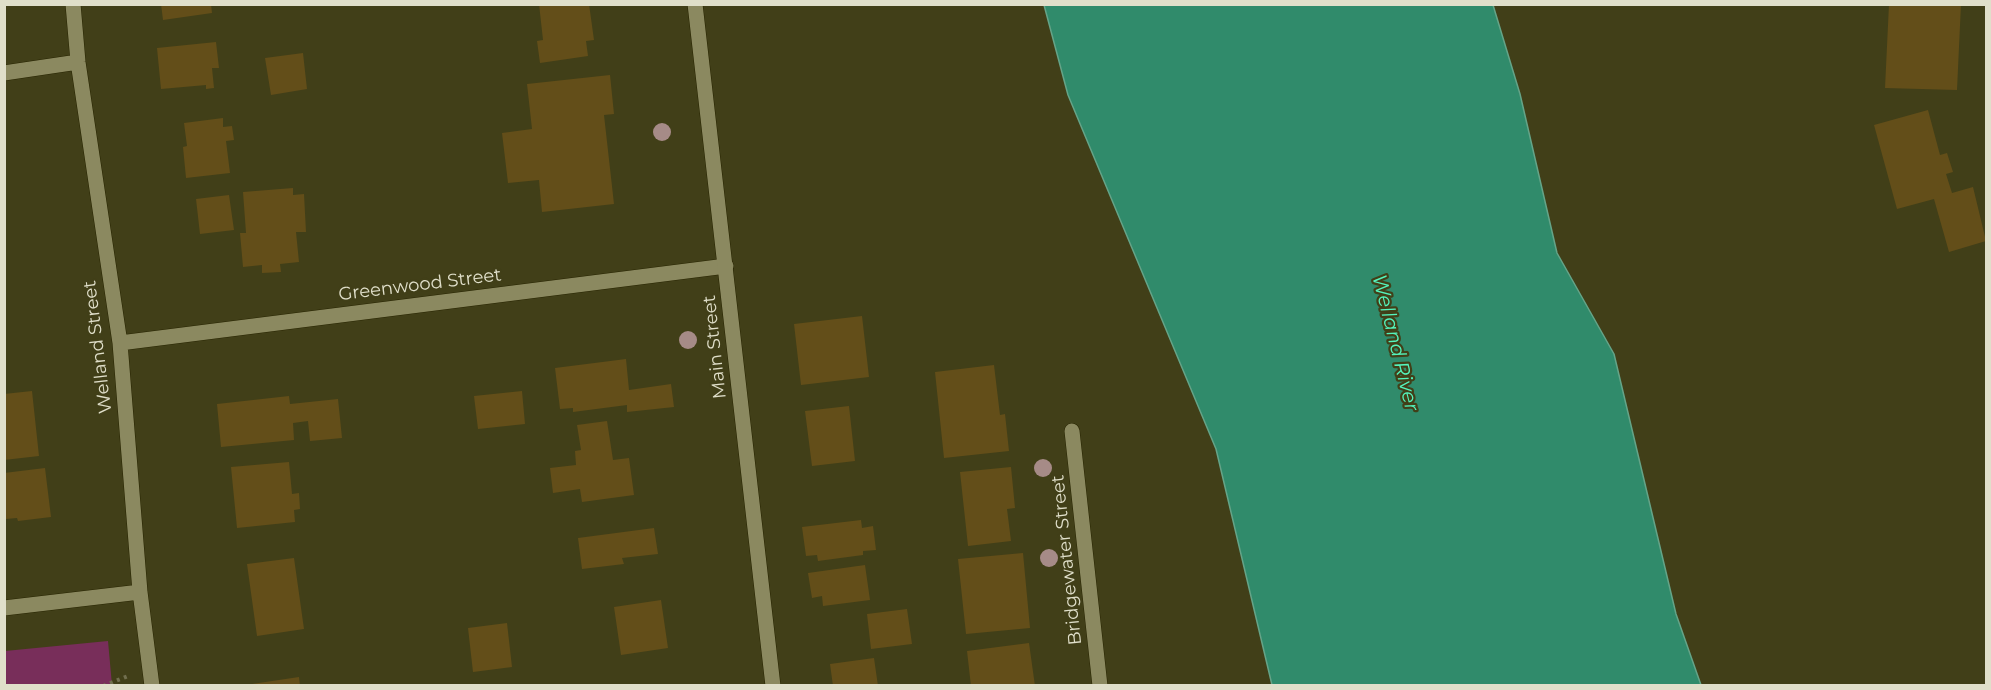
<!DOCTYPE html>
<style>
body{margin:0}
#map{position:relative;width:1991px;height:690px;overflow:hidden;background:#413f18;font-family:Montserrat,sans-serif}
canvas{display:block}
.frame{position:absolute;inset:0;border:6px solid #e0dfca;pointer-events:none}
</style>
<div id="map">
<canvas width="1991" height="690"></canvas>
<div class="frame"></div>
</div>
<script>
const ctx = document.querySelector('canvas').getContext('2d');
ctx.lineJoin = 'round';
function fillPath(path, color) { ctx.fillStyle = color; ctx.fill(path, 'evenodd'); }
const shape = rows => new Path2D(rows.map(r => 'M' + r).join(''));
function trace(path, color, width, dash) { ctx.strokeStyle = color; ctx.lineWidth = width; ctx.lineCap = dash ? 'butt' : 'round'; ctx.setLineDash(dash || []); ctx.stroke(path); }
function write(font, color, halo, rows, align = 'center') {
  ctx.font = font + ' Montserrat,sans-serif'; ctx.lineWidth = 4.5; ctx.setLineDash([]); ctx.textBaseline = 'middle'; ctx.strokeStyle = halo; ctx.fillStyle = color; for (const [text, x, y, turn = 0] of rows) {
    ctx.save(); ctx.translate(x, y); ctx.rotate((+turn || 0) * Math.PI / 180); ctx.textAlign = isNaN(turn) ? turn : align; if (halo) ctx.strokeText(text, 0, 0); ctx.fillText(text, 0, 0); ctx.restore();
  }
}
fillPath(shape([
 [108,641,112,685,5,685,5,651]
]), '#782e5a');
const water = shape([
 [1044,5,1493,5,1520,94,1557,253,1614,354,1676,614,1701,685,1272,685,1216,449,1068,95,1044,5]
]);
fillPath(water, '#308b6b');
trace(water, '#65a488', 1.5);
fillPath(shape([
 [161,4,211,4,212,13,163,20],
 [539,4,589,4,594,40,586,41,588,56,540,63,537,41,543,40],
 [1889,4,1961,4,1957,90,1885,88],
 [216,42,219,68,212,68,214,88,206,89,206,85,161,89,157,48],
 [303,53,307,89,271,95,265,58],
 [610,75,614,114,604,115,614,204,542,212,539,180,508,183,502,133,532,129,527,84],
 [1928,110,1940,155,1947,153,1953,172,1946,174,1952,193,1973,187,1986,241,1949,252,1934,199,1897,209,1874,125],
 [223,118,223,127,232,126,234,140,226,141,230,173,186,178,183,147,187,146,184,123],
 [293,188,293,195,304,194,306,232,296,232,299,262,280,264,281,272,262,273,262,265,243,267,240,233,246,233,243,192],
 [229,195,234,230,200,234,196,199],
 [862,316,869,377,801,385,794,324],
 [626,359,629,390,671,384,674,407,627,412,627,405,573,412,573,408,560,409,555,368],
 [994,365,1000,415,1005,414,1009,451,944,458,935,372],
 [32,391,39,456,4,460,4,394],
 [522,391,525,424,478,429,474,396],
 [289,396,290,404,338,399,342,438,310,441,308,421,293,423,294,440,221,447,217,404],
 [849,406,855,461,812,466,805,411],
 [607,421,613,460,629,458,634,495,582,502,580,489,553,493,550,468,576,465,575,451,581,450,577,425],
 [289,462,292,494,299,493,300,509,294,510,295,522,237,528,231,467],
 [1011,467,1015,508,1007,509,1011,541,968,546,960,472],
 [45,468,51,517,18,521,17,518,6,519,4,473],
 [861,520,862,528,873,526,876,550,863,551,863,555,818,561,817,555,806,556,802,527],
 [654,528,658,554,622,558,624,564,582,569,578,538],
 [1023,553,1030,628,966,634,958,559],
 [294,558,304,629,257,636,247,564],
 [865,565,870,600,823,606,822,596,812,598,808,573],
 [661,600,668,648,621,655,614,607],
 [907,609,912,644,871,649,867,614],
 [507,623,512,667,473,672,468,628],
 [1029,643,1035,686,971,686,967,651],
 [874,658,878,686,833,686,830,664],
 [299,677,300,686,252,686,252,684]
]), '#634e19');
const street = shape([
 [73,4,78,62,120,343,140,592,152,686],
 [4,73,78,62],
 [120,343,726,266],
 [1072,431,1100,686],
 [4,608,140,592]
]);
const secondary = shape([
 [695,4,773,686]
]);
trace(street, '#282500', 16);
trace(secondary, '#282500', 16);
trace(shape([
 [103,686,128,676]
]), '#716f4e', 4, [3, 4.5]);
trace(street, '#8b8960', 15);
trace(secondary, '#8b8960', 15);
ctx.fillStyle = '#a68b87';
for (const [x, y] of [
 [662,132],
 [688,340],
 [1043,468],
 [1049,558]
]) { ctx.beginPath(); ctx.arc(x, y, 9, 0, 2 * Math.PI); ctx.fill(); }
write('18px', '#e0dfca', '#413f18', [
 ["Greenwood Street",420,285,-7],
 ["Welland Street",98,347,-97],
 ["Main Street",715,347,-96],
 ["Bridgewater Street",1067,560,-96]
]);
write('italic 20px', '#54f4bd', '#413f18', [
 ["Welland River",1395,343,76]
]);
</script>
